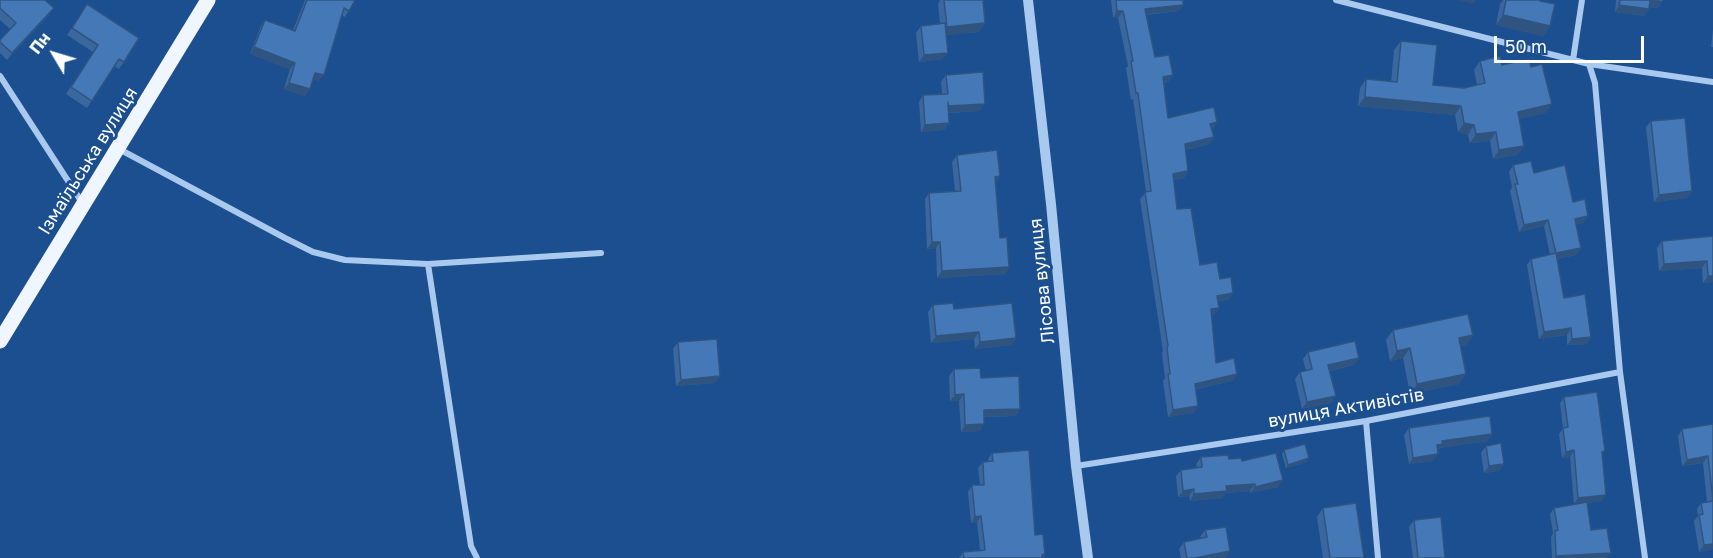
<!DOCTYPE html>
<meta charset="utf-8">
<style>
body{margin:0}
#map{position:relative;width:1713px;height:558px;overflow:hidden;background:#1b4f8f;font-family:"Golos Text",sans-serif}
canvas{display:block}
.north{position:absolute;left:24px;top:24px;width:60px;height:60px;-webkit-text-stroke:4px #1b4f8f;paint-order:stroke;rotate:308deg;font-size:16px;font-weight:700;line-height:24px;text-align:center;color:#fff}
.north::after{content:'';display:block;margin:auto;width:21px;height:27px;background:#fff;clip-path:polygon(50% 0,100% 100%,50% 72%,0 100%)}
.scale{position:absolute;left:1494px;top:36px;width:150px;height:27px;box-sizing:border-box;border:3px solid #fff;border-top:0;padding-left:8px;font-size:18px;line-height:21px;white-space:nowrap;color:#fff;-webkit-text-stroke:4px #1b4f8f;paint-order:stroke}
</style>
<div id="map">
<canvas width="1713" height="558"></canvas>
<div class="north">Пн</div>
<div class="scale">50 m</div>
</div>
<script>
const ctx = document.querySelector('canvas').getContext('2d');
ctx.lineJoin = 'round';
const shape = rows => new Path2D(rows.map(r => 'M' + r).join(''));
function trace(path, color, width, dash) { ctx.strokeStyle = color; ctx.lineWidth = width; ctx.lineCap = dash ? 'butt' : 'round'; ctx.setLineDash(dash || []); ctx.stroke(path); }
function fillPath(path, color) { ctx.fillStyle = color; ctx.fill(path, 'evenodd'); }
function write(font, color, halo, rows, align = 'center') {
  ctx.font = font + ' "Golos Text",sans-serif'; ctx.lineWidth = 6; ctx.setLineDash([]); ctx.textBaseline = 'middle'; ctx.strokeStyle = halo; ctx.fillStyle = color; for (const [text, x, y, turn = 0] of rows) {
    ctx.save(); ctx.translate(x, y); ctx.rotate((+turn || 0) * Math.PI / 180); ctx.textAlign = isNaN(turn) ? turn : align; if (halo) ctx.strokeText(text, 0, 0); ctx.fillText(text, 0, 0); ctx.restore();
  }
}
trace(shape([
 [1336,0,1589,64,1713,82],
 [1573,60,1582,0],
 [1589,64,1595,83,1620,372,1645,558],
 [0,76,83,204],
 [119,149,285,238,313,252,345,260,428,264,601,253],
 [428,264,471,546,477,558],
 [1366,421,1378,558],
 [1076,466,1366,421,1620,372]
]), '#a9c9ee', 6);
trace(shape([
 [1028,0,1051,204,1076,466,1088,558]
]), '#a9c9ee', 10);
trace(shape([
 [0,341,208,0]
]), '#f0f6ff', 15);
fillPath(shape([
 [0,0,49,15,7,60,0,53,0,40,10,29,0,20],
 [305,0,355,0,345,17,342,15,319,81,313,79,305,96,284,89,290,69,250,54,261,26,265,20,293,30],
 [940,0,983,0,985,23,979,32,946,35,943,59,919,62,916,33,921,26,940,24,938,4],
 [1111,0,1183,0,1183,5,1179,11,1146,15,1155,57,1173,75,1168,82,1164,83,1168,118,1213,129,1212,129,1214,137,1209,144,1185,150,1188,171,1184,178,1173,180,1177,209,1200,265,1220,279,1233,293,1229,299,1217,302,1219,308,1214,315,1211,315,1216,363,1237,374,1232,381,1196,389,1198,406,1193,413,1168,417,1163,381,1165,378,1162,353,1163,351,1140,199,1146,192,1133,99,1131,100,1126,68,1128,66,1118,18,1113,18],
 [1503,0,1540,0,1550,26,1543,36,1496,25,1500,4],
 [1616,0,1663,0,1658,8,1649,7,1644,16,1615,12],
 [87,4,124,62,119,69,114,66,87,108,66,94,93,52,67,35],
 [1713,29,1713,47,1711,47],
 [1401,41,1433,85,1464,88,1477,85,1474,70,1480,61,1502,65,1531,67,1552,104,1545,113,1519,119,1524,146,1517,155,1493,159,1490,141,1470,143,1468,135,1458,132,1455,115,1358,106,1360,88,1366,79,1391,82,1394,50],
 [946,75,980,111,949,113,949,123,944,130,921,132,919,102,923,95,942,94,941,82],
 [1651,121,1692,191,1687,198,1654,202,1646,127],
 [957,155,996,183,1000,238,1009,267,1005,274,937,278,936,248,927,249,925,199,929,193,955,191,952,162],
 [1513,165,1534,173,1573,202,1588,216,1583,223,1576,224,1581,248,1576,255,1557,259,1564,298,1587,344,1567,345,1567,335,1539,339,1527,265,1531,259,1550,255,1544,226,1519,232,1510,191,1512,187,1509,172],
 [1713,236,1713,282,1703,283,1702,268,1659,271,1657,248,1662,241],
 [933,305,954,309,1016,338,1011,345,975,349,974,339,931,343,928,312],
 [1393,330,1473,335,1466,345,1461,346,1459,384,1410,394,1403,358,1390,361,1386,340],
 [678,342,715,383,676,386,673,349],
 [1308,352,1359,358,1354,365,1330,371,1331,403,1302,409,1295,379,1300,372,1306,371,1303,359],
 [954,369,981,378,1020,409,1015,416,984,417,980,431,961,432,959,401,950,401,949,376],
 [1564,397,1603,454,1602,501,1587,503,1591,530,1607,558,1552,558,1551,537,1553,533,1550,514,1554,508,1574,504,1570,457,1562,458,1559,434,1563,428,1560,403],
 [1713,424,1713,549,1699,552,1694,521,1698,516,1697,509,1701,503,1707,502,1703,463,1682,466,1678,436,1682,429],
 [1409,428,1492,434,1487,441,1440,448,1438,451,1433,461,1409,464,1404,435],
 [1486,446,1504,464,1499,471,1484,473,1481,453],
 [1284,450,1307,462,1286,468,1282,454],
 [992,453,1045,554,1042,558,959,558,963,552,980,550,977,522,971,523,968,492,972,485,980,485,978,468,983,462,988,461,988,459],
 [1201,457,1229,459,1242,461,1278,487,1250,493,1250,491,1225,493,1222,498,1190,501,1189,496,1178,497,1176,476,1181,470,1197,468,1196,464],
 [1323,508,1364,558,1323,558,1317,517],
 [1414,520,1445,558,1413,558,1409,527],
 [1205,530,1226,558,1181,558,1179,549,1184,542,1201,538,1200,537]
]), '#3a679d');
fillPath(shape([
 [1457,0,1476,0,1473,4],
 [1650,0,1655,0,1662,1,1658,8,1645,6],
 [1183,5,1179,11,1140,15,1145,9],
 [1619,5,1649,9,1644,16,1615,12],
 [54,8,49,15,7,60,12,53],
 [1117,11,1123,11,1118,18,1113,18],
 [1503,15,1550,26,1543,36,1496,25],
 [985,23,979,32,941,36,947,27],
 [254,47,295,63,290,69,250,54],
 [948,53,943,59,919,62,924,55],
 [315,73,324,75,319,81,310,79],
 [1173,75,1168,82,1158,84,1163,77],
 [289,83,310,89,305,96,284,89],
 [1365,97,1461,106,1455,115,1358,106],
 [985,104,980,111,944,113,948,106],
 [1552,104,1545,113,1511,121,1518,112],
 [1217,122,1213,129,1206,130,1210,124],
 [949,123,944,130,921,132,925,125],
 [1464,123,1474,125,1468,135,1458,132],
 [1496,132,1490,141,1470,143,1476,134],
 [1214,137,1209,144,1180,151,1185,144],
 [1524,146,1517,155,1493,159,1499,150],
 [1188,171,1184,178,1168,181,1173,174],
 [1000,176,996,183,995,177],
 [1692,191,1687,198,1654,202,1659,195],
 [1588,216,1583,223,1571,225,1575,219],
 [1548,220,1544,226,1519,232,1524,225],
 [932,242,940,242,936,248,927,249],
 [1581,248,1576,255,1551,260,1556,253],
 [1707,261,1702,268,1659,271,1664,264],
 [1009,267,1005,274,937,278,942,271],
 [1708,276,1713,276,1713,282,1703,283],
 [1233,293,1229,299,1212,303,1217,296],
 [1219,308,1214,315,1206,316,1211,309],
 [1571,328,1567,335,1539,339,1544,332],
 [979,332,974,339,931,343,936,336],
 [1473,335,1466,345,1452,348,1459,338],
 [1591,337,1587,344,1567,345,1572,339],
 [1016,338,1011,345,975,349,980,342],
 [1410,348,1403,358,1390,361,1397,351],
 [1359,358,1354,365,1324,372,1328,365],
 [1237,374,1232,381,1190,390,1195,384],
 [1466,374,1459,384,1410,394,1417,384],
 [720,376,715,383,676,386,681,380],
 [964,394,959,401,950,401,955,395],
 [1336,396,1331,403,1302,409,1307,402],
 [1198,406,1193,413,1168,417,1173,410],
 [1020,409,1015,416,979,417,984,410],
 [984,424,980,431,961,432,965,425],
 [1492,434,1487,441,1440,448,1438,451,1437,445,1442,441],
 [1574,450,1570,457,1562,458,1566,452],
 [1438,454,1433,461,1409,464,1413,458],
 [1708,456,1703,463,1682,466,1687,460],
 [1309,458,1307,462,1286,468,1288,465],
 [1504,464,1499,471,1484,473,1489,466],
 [1283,480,1278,487,1250,493,1255,487],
 [1255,484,1250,491,1225,493,1222,498,1190,501,1194,494,1226,486],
 [1194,489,1189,496,1178,497,1183,491],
 [1606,495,1602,501,1574,504,1578,498],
 [981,516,977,522,971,523,975,517],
 [1713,544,1713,549,1699,552,1704,545],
 [1230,551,1226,558,1195,558],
 [1611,553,1607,558,1555,558,1556,556]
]), '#305480');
const building = shape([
 [0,0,45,0,54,8,12,53,0,42,0,40,16,23,0,8,0,0],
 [307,0,355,0,349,11,344,8,324,75,315,73,310,89,289,83,295,63,254,47,265,20,295,31,307,0],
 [944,0,983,0,985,23,947,27,944,0],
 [1116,0,1183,0,1183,5,1145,9,1155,57,1169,55,1173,75,1163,77,1168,118,1214,107,1217,122,1210,124,1214,137,1185,144,1188,171,1173,174,1177,209,1191,208,1200,265,1217,262,1220,279,1231,277,1233,293,1217,296,1219,308,1211,309,1216,363,1234,358,1237,374,1195,384,1198,406,1173,410,1168,374,1170,374,1167,347,1168,346,1145,192,1151,191,1138,93,1136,93,1131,61,1133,61,1123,11,1117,11,1116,0],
 [1506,0,1540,0,1540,1,1555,4,1550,26,1503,15,1506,0],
 [1620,0,1650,0,1649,9,1619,5,1620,0],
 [87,4,139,38,124,62,119,59,92,101,71,87,98,45,72,28,87,4],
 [945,23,948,53,924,55,921,26,945,23],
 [1401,41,1437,45,1433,85,1464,88,1485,83,1480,61,1500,56,1502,65,1529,59,1531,67,1542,64,1552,104,1518,112,1524,146,1499,150,1496,132,1476,134,1474,125,1464,123,1461,106,1365,97,1366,79,1397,82,1401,41],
 [983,72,985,104,948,106,948,102,949,123,925,125,923,95,948,94,946,75,983,72],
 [1685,118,1692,191,1659,195,1651,121,1685,118],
 [997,150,1000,176,995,177,1000,238,1007,237,1009,267,942,271,940,242,932,242,929,193,961,191,957,155,997,150],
 [1531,161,1534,173,1565,165,1573,202,1585,199,1588,216,1575,219,1581,248,1556,253,1548,220,1524,225,1515,184,1518,184,1513,165,1531,161],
 [1713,236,1713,276,1708,276,1707,261,1664,264,1662,241,1713,236],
 [1556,253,1564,298,1585,294,1591,337,1572,339,1571,328,1544,332,1531,259,1556,253],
 [953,303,954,309,1012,303,1016,338,980,342,979,332,936,336,933,305,953,303],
 [1468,314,1473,335,1459,338,1466,374,1417,384,1410,348,1397,351,1393,330,1468,314],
 [717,339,720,376,681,380,678,342,717,339],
 [1355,341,1359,358,1328,365,1336,396,1307,402,1300,372,1312,369,1308,352,1355,341],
 [980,368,981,378,1019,376,1020,409,984,410,984,424,965,425,964,394,955,395,954,369,980,368],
 [1597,392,1605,451,1602,452,1606,495,1578,498,1574,450,1566,452,1563,428,1568,427,1564,397,1597,392],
 [1490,416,1492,434,1442,441,1443,444,1437,445,1438,454,1413,458,1409,428,1490,416],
 [1713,424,1713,544,1704,545,1699,515,1703,514,1701,503,1713,501,1708,456,1687,460,1682,429,1713,424],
 [1501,443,1504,464,1489,466,1486,446,1501,443],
 [1305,444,1309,458,1288,465,1284,450,1305,444],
 [1029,450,1035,535,1043,534,1045,554,1042,555,1042,558,964,558,963,552,985,550,981,516,975,517,972,485,984,485,983,462,993,461,992,453,1029,450],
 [1276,453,1283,480,1255,487,1255,484,1226,486,1227,491,1194,494,1194,489,1183,491,1181,470,1202,467,1201,457,1228,455,1229,459,1241,458,1242,461,1276,453],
 [1587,502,1591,530,1607,528,1611,553,1556,556,1555,531,1558,530,1554,508,1587,502],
 [1356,503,1364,558,1330,558,1323,508,1356,503],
 [1441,517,1445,558,1418,558,1414,520,1441,517],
 [1226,527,1230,551,1195,558,1187,558,1184,542,1207,537,1205,530,1226,527]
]);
fillPath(building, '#4478b7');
trace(building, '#305480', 1.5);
write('18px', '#fff', '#1b4f8f', [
 ["Ізмаїльська вулиця",88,161,-58],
 ["Лісова вулиця",1042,281,-96],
 ["вулиця Активістів",1346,408,-10]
]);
</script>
